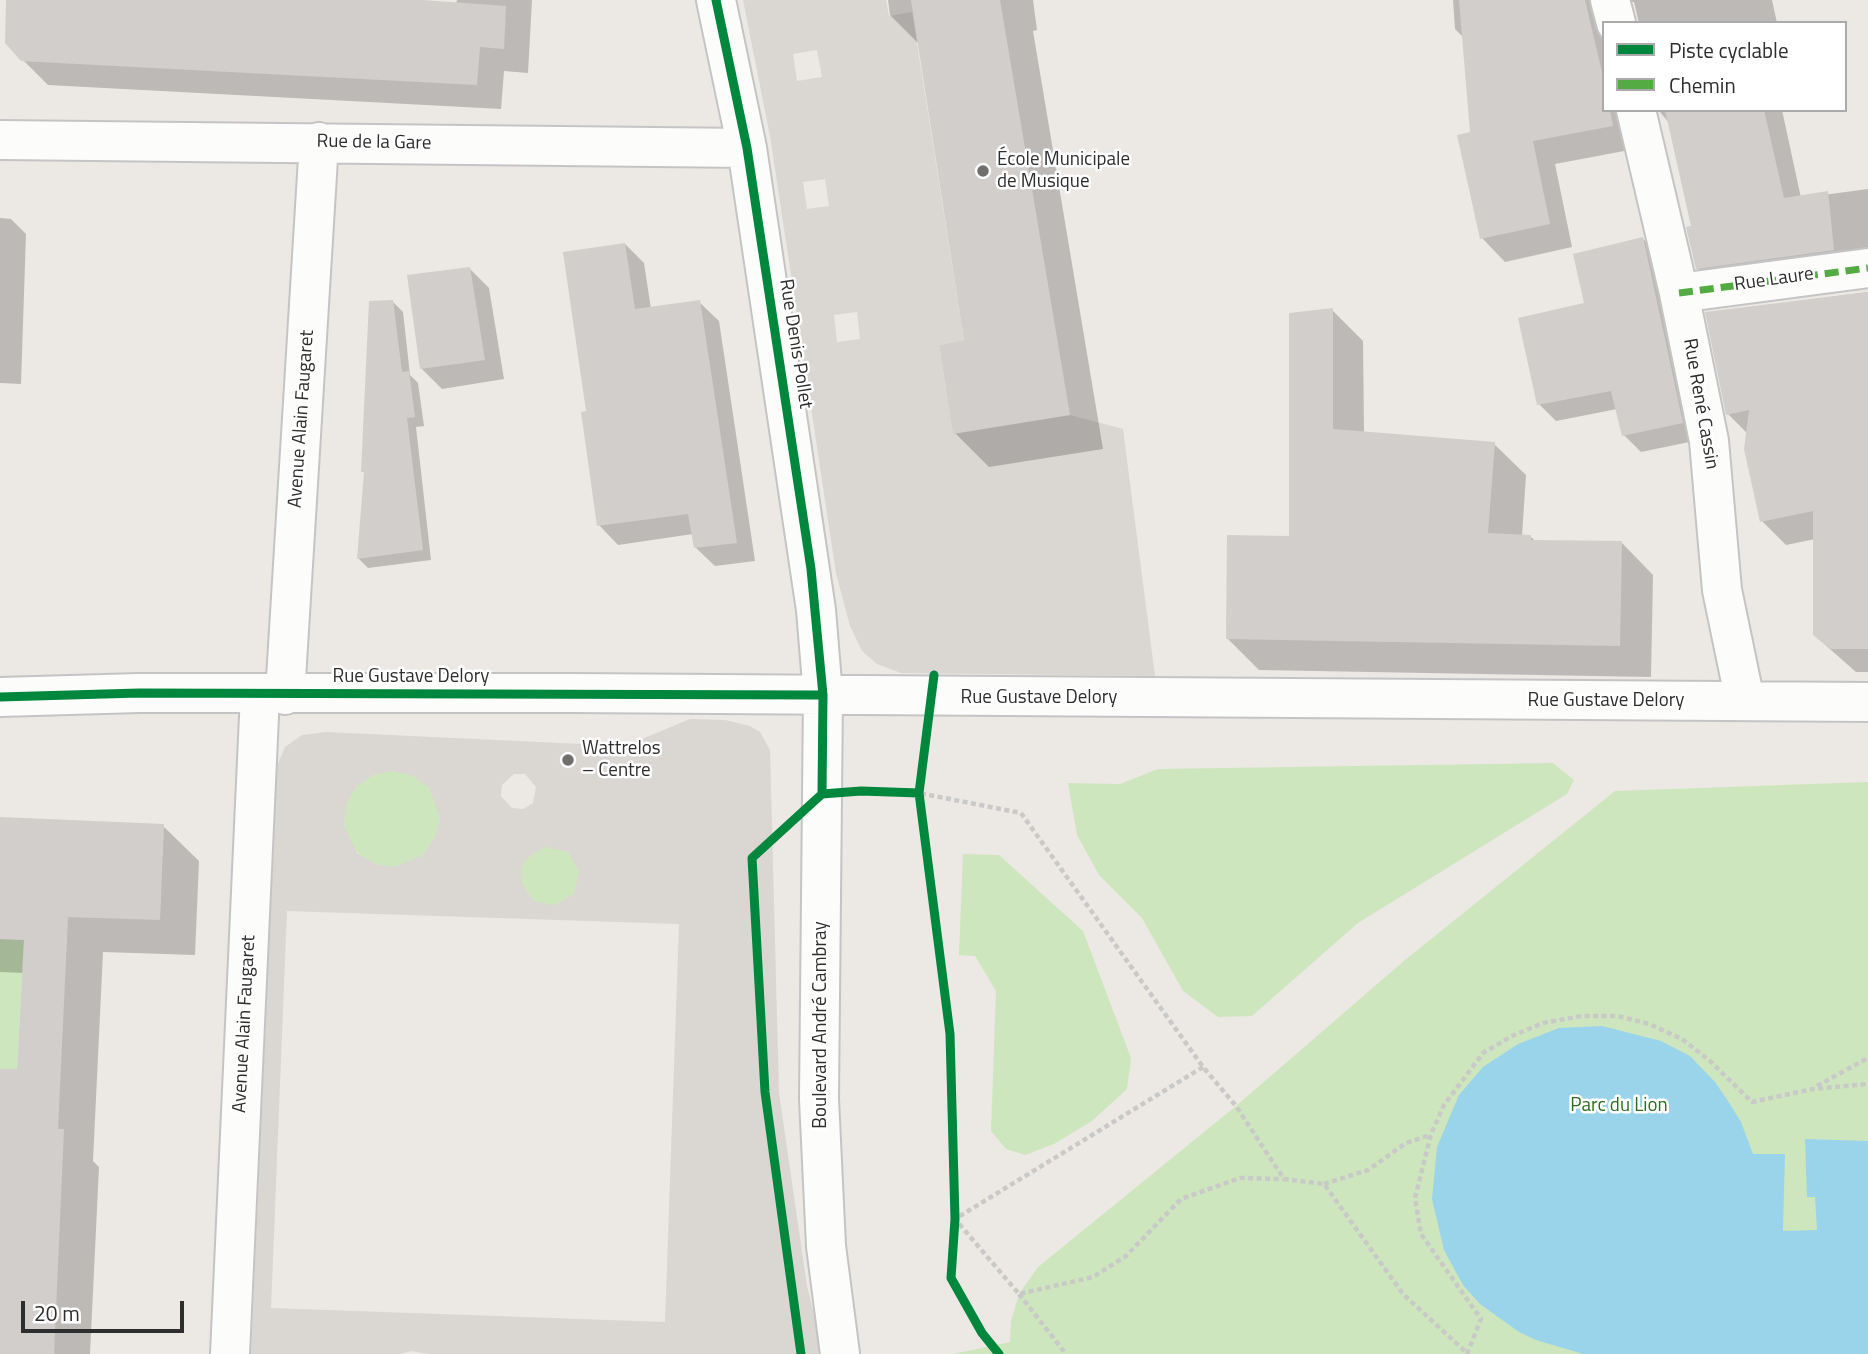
<!DOCTYPE html>
<meta charset="utf-8">
<style>
body{margin:0}
#map{position:relative;width:1868px;height:1354px;overflow:hidden;background:#ece8e4;font-family:"Titillium Web",sans-serif}
canvas{display:block}
.legend{position:absolute;left:1602px;top:21px;width:245px;height:91px;box-sizing:border-box;background:#fff;border:2px solid #ababab;margin:0;padding:9px 12px;list-style:none;font-size:21px;color:#2e2e2e}
.legend li{display:flex;align-items:center;gap:14px;height:35px}
.legend b{width:35px;border:2px solid #ababab}
.scale{position:absolute;left:21px;top:1301px;width:163px;height:32px;box-sizing:border-box;border:4px solid #2e2e2e;border-top:0;padding-left:9px;font-size:21px;line-height:24px;white-space:nowrap;color:#2e2e2e;-webkit-text-stroke:5px #fff;paint-order:stroke}
</style>
<div id="map">
<canvas width="1868" height="1354"></canvas>
<ul class="legend">
<li><b style="height:9px;background:#00873e"></b>Piste cyclable</li>
<li><b style="height:9px;background:#54ab44"></b>Chemin</li>
</ul>
<div class="scale">20 m</div>
</div>
<script>
const ctx = document.querySelector('canvas').getContext('2d');
ctx.lineJoin = 'round';
function fillPath(path, color) { ctx.fillStyle = color; ctx.fill(path, 'evenodd'); }
const shape = rows => new Path2D(rows.map(r => 'M' + r).join(''));
function trace(path, color, width, dash) { ctx.strokeStyle = color; ctx.lineWidth = width; ctx.lineCap = dash ? 'butt' : 'round'; ctx.setLineDash(dash || []); ctx.stroke(path); }
function write(font, color, halo, rows, align = 'center') {
  ctx.font = font + ' "Titillium Web",sans-serif'; ctx.lineWidth = 5; ctx.setLineDash([]); ctx.textBaseline = 'middle'; ctx.strokeStyle = halo; ctx.fillStyle = color; for (const [text, x, y, turn = 0] of rows) {
    ctx.save(); ctx.translate(x, y); ctx.rotate((+turn || 0) * Math.PI / 180); ctx.textAlign = isNaN(turn) ? turn : align; if (halo) ctx.strokeText(text, 0, 0); ctx.fillText(text, 0, 0); ctx.restore();
  }
}
fillPath(shape([
 [1553,763,1574,780,1567,794,1358,923,1252,1016,1218,1017,1183,991,1142,918,1099,875,1077,835,1068,783,1120,784,1158,769],
 '344 819a48 48 0 1 1 96 0a48 48 0 1 1-96 0Z',
 [1868,782,1868,1354,953,1354,1010,1342,1011,1321,1019,1294,1038,1267,1236,1106,1405,960,1615,791],
 '520 876a30 30 0 1 1 60 0a30 30 0 1 1-60 0Z',
 [963,854,999,855,1083,931,1131,1058,1127,1089,1092,1121,1054,1144,1025,1155,1006,1149,991,1131,996,991,975,956,959,955],
 [0,939,24,940,17,1069,0,1069]
]), '#cee6be');
fillPath(shape([
 [743,0,886,0,889,16,912,12,964,340,939,345,953,433,1070,415,1123,429,1155,676,901,673,877,664,862,651,850,626,836,573,770,136],
 [817,50,822,77,797,81,793,54],
 [825,179,829,206,807,209,803,182],
 [857,312,860,339,837,342,834,315],
 [690,719,725,720,750,726,760,732,770,750,779,1093,807,1286,824,1354,430,1354,411,1351,400,1354,251,1354,277,766,285,747,302,735,326,732,625,746],
 [393,771,413,776,429,788,440,818,435,837,423,855,395,867,375,864,357,853,344,825,346,805,356,787,373,775],
 [514,774,525,774,536,787,533,803,523,809,512,808,501,796,502,785],
 [545,847,568,852,579,871,574,894,555,905,533,901,521,881,522,866,526,859],
 [287,911,679,924,665,1322,271,1308]
]), '#dad6d2');
fillPath(shape([
 [1602,1026,1661,1041,1690,1056,1715,1082,1728,1101,1741,1122,1753,1154,1785,1154,1783,1231,1817,1230,1815,1197,1807,1197,1805,1139,1868,1141,1868,1354,1583,1354,1536,1340,1519,1332,1480,1304,1463,1285,1444,1250,1432,1199,1437,1147,1459,1095,1483,1067,1518,1044,1559,1028]
]), '#99d4eb');
fillPath(shape([
 [8,0,385,0,456,4,457,0,532,0,528,73,504,71,501,109,48,85,23,60],
 [888,0,1033,0,1037,30,1033,31,1103,449,989,467,955,433,966,342,919,44,890,15],
 [1453,0,1772,0,1777,23,1639,23,1634,2,1629,2,1604,23,1604,110,1782,110,1801,198,1868,189,1868,272,1721,291,1697,268,1694,227,1670,124,1660,112,1654,112,1640,148,1555,164,1572,247,1505,262,1482,238,1464,38,1455,29],
 [0,218,11,219,26,234,21,384,0,383],
 [1643,239,1660,256,1699,440,1641,452,1624,435,1617,409,1556,421,1539,404,1586,305],
 [625,244,644,263,651,309,699,302,719,321,755,561,715,566,695,547,693,534,618,545,599,525,588,412],
 [469,268,489,288,504,379,442,389,422,369],
 [1868,292,1868,672,1856,672,1814,635,1815,539,1786,545,1762,521,1748,434,1728,414,1707,313],
 [393,302,403,312,410,375,418,383,424,426,416,427,431,560,368,568,359,559,366,474,363,471],
 [1332,310,1363,341,1364,433,1494,444,1526,475,1522,536,1530,536,1536,542,1622,543,1653,575,1651,677,1259,670,1227,638,1290,538],
 [0,819,163,826,199,861,195,955,103,952,93,1161,99,1167,90,1354,0,1354,0,1070,18,1071,24,973,0,972]
]), '#0003');
fillPath(shape([
 [6,0,422,0,506,6,504,49,480,47,477,85,21,61,5,43],
 [911,0,1000,0,1070,415,953,434,939,345,964,340],
 [1459,0,1585,0,1604,81,1604,110,1610,110,1613,126,1533,141,1550,224,1480,239,1457,135,1470,132],
 [1665,110,1764,110,1784,198,1828,191,1834,250,1696,269,1686,227,1691,226],
 [1643,237,1683,423,1622,436,1611,391,1537,405,1518,318,1584,303,1573,254],
 [625,243,635,309,700,300,737,543,694,548,688,514,597,526,581,412,586,411,563,252],
 [470,267,485,360,420,369,407,275],
 [1868,292,1868,649,1831,649,1813,635,1813,511,1760,522,1744,449,1749,410,1726,415,1705,312],
 [393,300,402,372,409,371,415,417,407,418,423,550,357,559,364,472,361,472,369,301],
 [1333,308,1333,429,1495,442,1488,533,1531,535,1531,540,1622,541,1620,646,1226,639,1227,535,1289,536,1289,313],
 [0,817,164,824,160,920,68,917,58,1129,64,1129,54,1354,0,1354,0,1069,17,1069,24,940,0,939]
]), '#d1cecb');
const minor = shape([
 [716,0,747,148,816,610,823,695,819,1099,826,1246,840,1354],
 [1610,0,1616,23],
 [1636,110,1679,293,1709,441,1722,590,1745,701],
 [0,140,747,148],
 [1679,293,1868,268],
 [285,695,319,142],
 [0,697,139,693,573,693,1868,702],
 [230,1354,260,694]
]);
trace(minor, '#c5c4c5', 42);
trace(shape([
 [870,791,919,793,1021,813,1203,1067,1236,1106,1284,1179,1324,1184,1403,1294,1467,1353],
 [919,793,927,742],
 [1203,1067,955,1219,1019,1294,1093,1277,1126,1256,1181,1199,1240,1178,1283,1179],
 [1817,1086,1868,1058],
 [1324,1184,1368,1170,1406,1143,1430,1135],
 [1019,1294,1066,1354],
 [1467,1354,1481,1319,1421,1234,1415,1198,1431,1134,1444,1105,1483,1053,1512,1036,1543,1023,1582,1016,1618,1016,1649,1024,1682,1039,1710,1061,1752,1102,1813,1089,1868,1084]
]), '#c9c9c8', 4.5, [5, 3.5]);
trace(minor, '#fcfcfb', 38);
trace(shape([
 [1679,293,1868,268]
]), '#54ab44', 7, [14, 7]);
trace(shape([
 [716,0,747,148,811,569,823,695,822,794],
 [934,675,919,793,950,1034,955,1219,951,1278,982,1333,999,1354],
 [0,697,139,693,823,695],
 [801,1354,765,1092,752,858,822,794,861,791,919,793]
]), '#00873e', 9);
for (const [x, y, r, color] of [
 [983,171,7,"#706f6e"],
 [568,760,7,"#706f6e"]
]) { const dot = new Path2D(); dot.arc(x, y, r, 0, 2 * Math.PI); ctx.fillStyle = color; ctx.fill(dot); trace(dot, '#fff', 2.5); }
write('19px', '#2e2e2e', '#fff', [
 ["Rue de la Gare",374,143,1],
 ["Rue Laure",1774,280,-8],
 ["Rue Denis Pollet",795,344,81],
 ["Rue René Cassin",1700,404,80],
 ["Avenue Alain Faugaret",302,419,-86],
 ["Rue Gustave Delory",411,677],
 ["Rue Gustave Delory",1039,698],
 ["Rue Gustave Delory",1606,701],
 ["Avenue Alain Faugaret",245,1024,-87],
 ["Boulevard André Cambray",821,1025,-90]
]);
write('19px', '#2e2e2e', '#fff', [
 ["École Municipale",997,160],
 ["de Musique",997,182],
 ["Wattrelos",582,749],
 ["– Centre",582,771]
], 'left');
write('19px', '#2b6d1c', '#fff', [
 ["Parc du Lion",1619,1106]
]);
</script>
